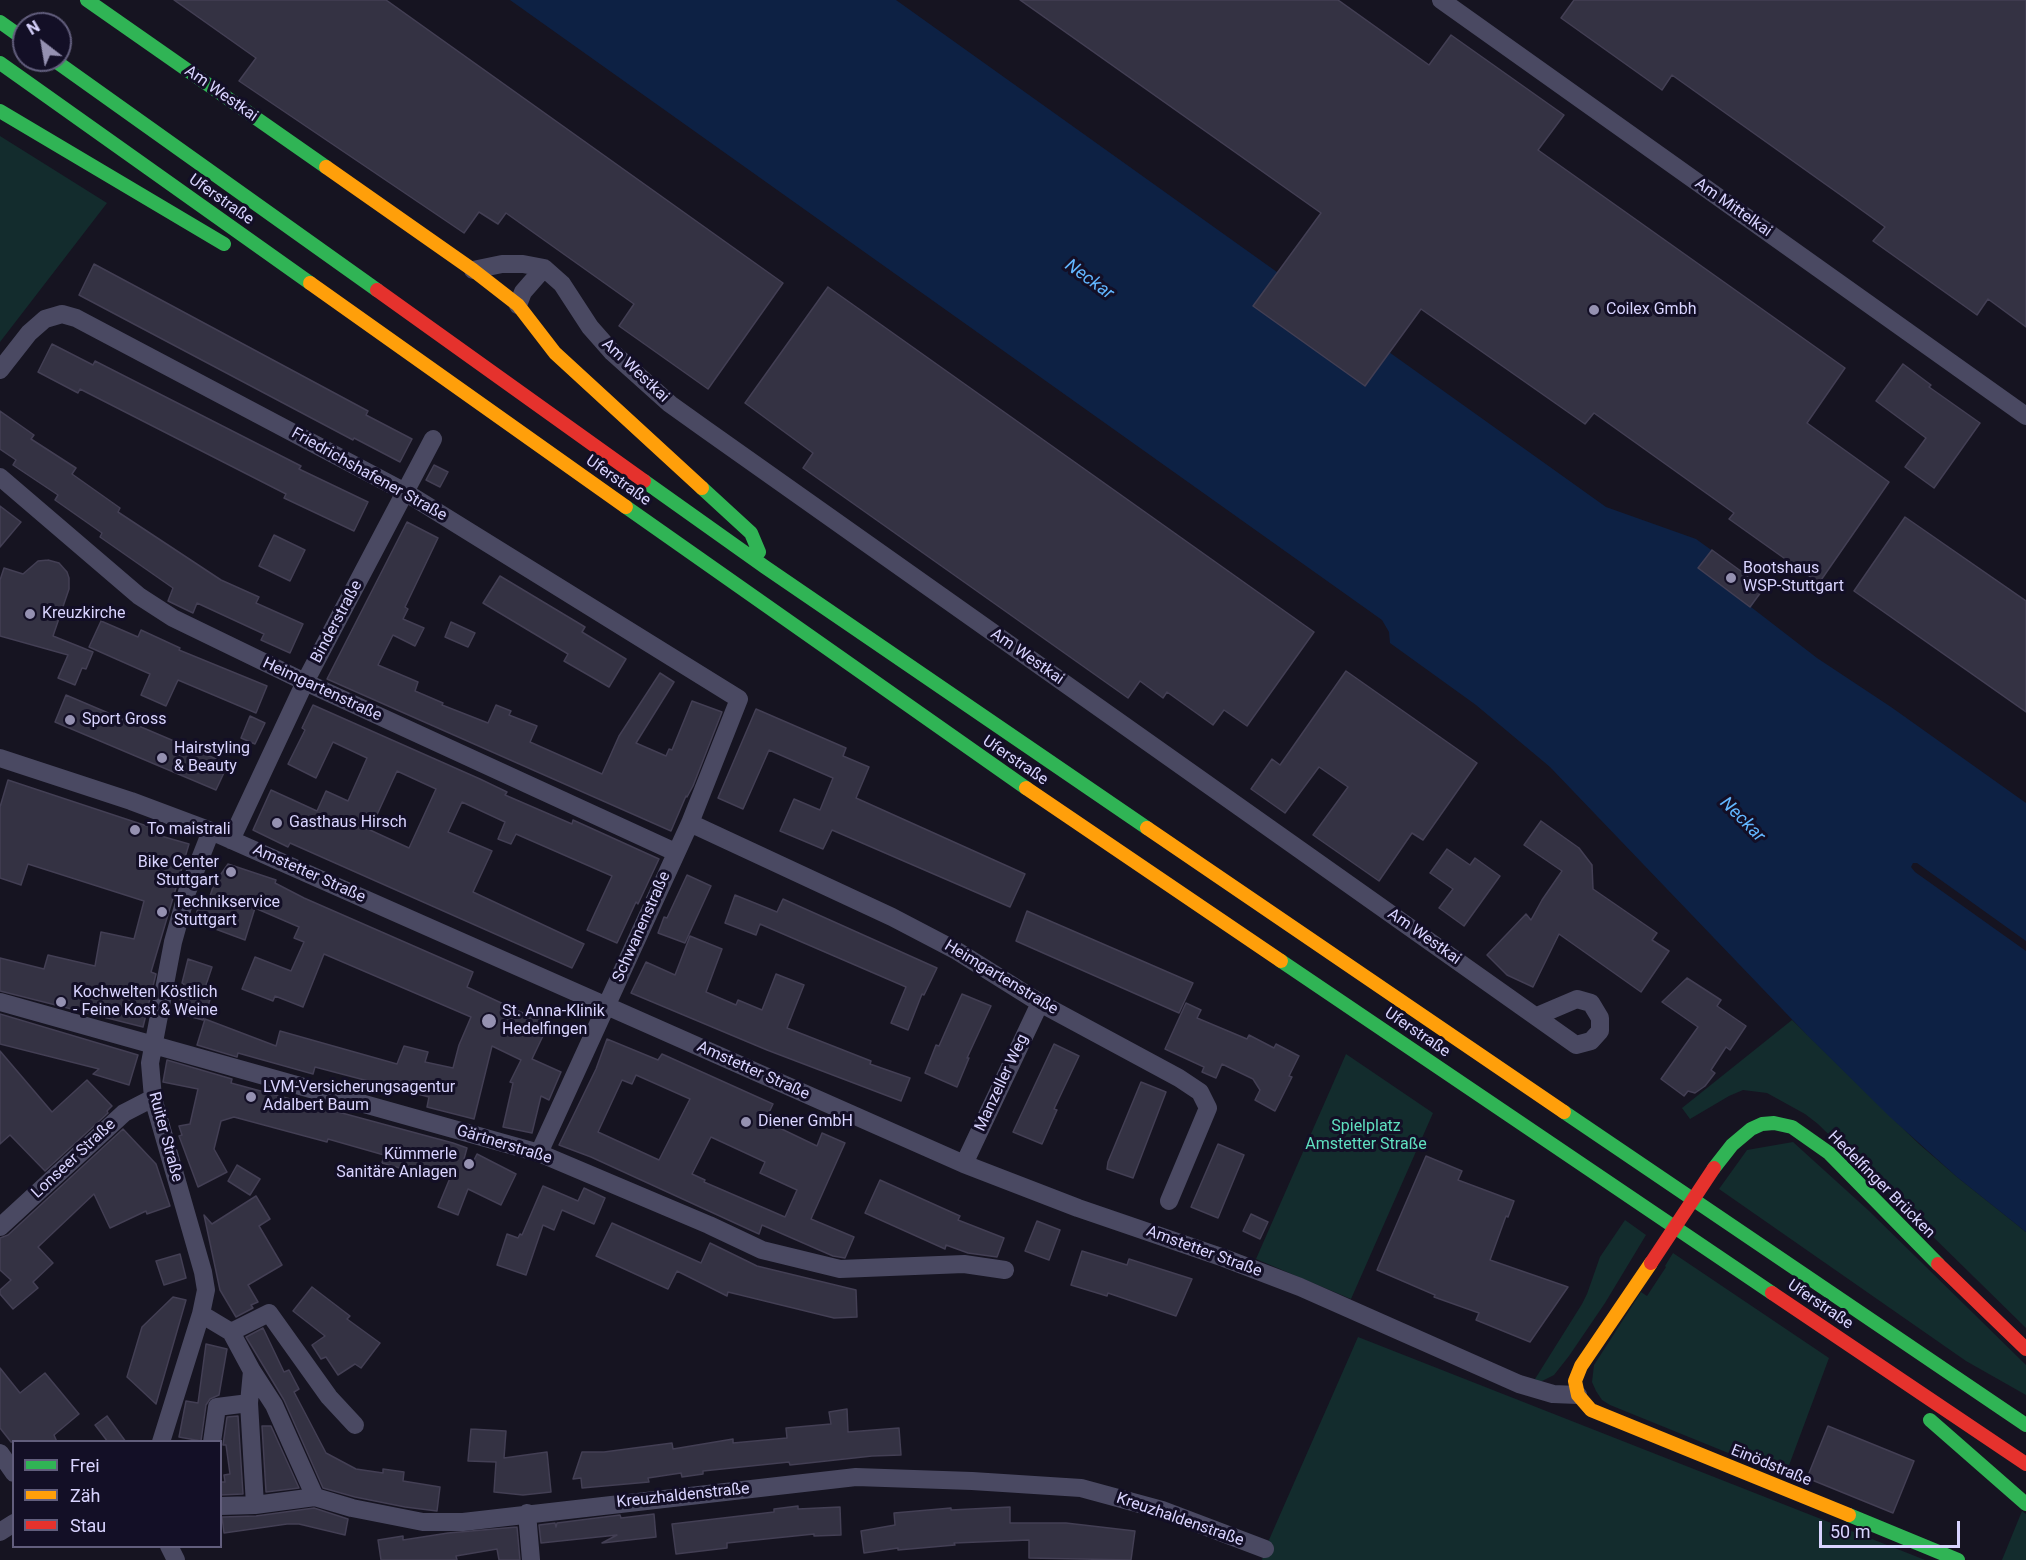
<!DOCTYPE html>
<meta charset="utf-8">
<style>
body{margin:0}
#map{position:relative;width:2026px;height:1560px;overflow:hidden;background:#161421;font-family:Roboto,sans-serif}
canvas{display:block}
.legend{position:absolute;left:12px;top:1440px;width:210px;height:108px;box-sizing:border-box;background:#130f26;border:2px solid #625e7d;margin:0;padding:8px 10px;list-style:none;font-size:18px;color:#d9d4ff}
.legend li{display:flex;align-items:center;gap:12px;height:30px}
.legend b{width:30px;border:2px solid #625e7d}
.north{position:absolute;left:12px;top:12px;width:60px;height:60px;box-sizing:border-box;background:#130f26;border:2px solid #625e7d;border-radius:50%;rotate:329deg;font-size:16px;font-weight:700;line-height:24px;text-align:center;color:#d9d4ff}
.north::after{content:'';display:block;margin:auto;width:21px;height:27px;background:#9591b1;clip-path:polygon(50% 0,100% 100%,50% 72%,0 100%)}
.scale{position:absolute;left:1819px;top:1521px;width:141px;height:27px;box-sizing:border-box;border:3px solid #d9d4ff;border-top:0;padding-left:8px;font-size:18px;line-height:21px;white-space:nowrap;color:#d9d4ff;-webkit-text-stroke:4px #130f26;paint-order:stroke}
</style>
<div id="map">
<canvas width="2026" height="1560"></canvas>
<ul class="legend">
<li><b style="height:8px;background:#30b455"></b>Frei</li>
<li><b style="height:8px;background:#ff9f0a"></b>Zäh</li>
<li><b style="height:8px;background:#e5322d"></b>Stau</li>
</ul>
<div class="north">N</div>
<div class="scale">50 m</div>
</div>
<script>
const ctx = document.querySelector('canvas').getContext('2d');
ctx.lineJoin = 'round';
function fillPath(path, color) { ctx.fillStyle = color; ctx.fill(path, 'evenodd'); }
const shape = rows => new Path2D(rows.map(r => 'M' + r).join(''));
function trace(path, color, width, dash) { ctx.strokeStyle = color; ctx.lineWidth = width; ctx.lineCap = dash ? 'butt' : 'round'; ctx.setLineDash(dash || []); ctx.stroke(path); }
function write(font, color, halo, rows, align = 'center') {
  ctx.font = font + ' Roboto,sans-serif'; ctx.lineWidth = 6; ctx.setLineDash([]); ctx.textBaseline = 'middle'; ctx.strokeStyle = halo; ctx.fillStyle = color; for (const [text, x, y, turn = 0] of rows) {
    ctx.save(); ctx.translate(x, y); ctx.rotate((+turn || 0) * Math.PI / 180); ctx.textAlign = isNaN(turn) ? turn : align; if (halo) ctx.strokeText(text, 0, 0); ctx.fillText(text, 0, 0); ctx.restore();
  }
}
fillPath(shape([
 [0,136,107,203,0,342],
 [1792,1020,1919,1144,1957,1177,2026,1232,2026,1328,1818,1124,1805,1114,1767,1093,1743,1090,1729,1096,1690,1119,1682,1108],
 [1346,1054,1433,1113,1351,1299,1256,1259],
 [1793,1142,1868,1210,2026,1365,2026,1395,1966,1361,1719,1189,1747,1150],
 [1625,1220,1646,1235,1605,1303,1569,1356,1554,1375,1540,1382,1535,1379,1582,1304,1587,1294,1600,1257],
 [1673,1253,1829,1358,1785,1476,1610,1405,1602,1400,1596,1391,1592,1382,1594,1365,1641,1292,1647,1296,1666,1267,1665,1266],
 [1358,1337,1910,1554,1925,1560,1262,1560,1265,1549],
 [2022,1511,2026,1514,2026,1560,2002,1560]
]), '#132c2d');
fillPath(shape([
 [510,0,896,0,1606,507,1696,539,1764,588,1751,607,1817,658,1891,707,2026,803,2026,941,1917,863,1913,863,1911,867,1915,872,2026,951,2026,1232,1957,1177,1890,1117,1807,1035,1550,767,1476,705,1390,643,1389,632,1382,620]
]), '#0d2144');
const building = shape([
 [174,0,386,0,783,283,708,389,619,326,634,304,506,213,498,224,479,212,464,233,239,81,256,58,174,0],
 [1020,0,1338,0,1429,65,1451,35,1564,115,1538,150,1845,368,1807,423,1889,482,1819,583,1729,519,1734,513,1594,413,1585,424,1421,309,1365,386,1253,306,1321,213,1020,0],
 [1574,0,2026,0,2026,327,1988,299,1977,315,1873,241,1885,227,1842,196,1672,75,1662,90,1561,18,1574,0],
 [94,264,368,411,366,415,412,439,400,462,354,438,353,440,79,295,94,264],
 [828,287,1314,632,1247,726,1224,710,1213,725,1167,692,1163,698,1140,681,1128,698,803,468,813,453,745,403,828,287],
 [52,344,93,365,95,361,301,466,299,469,368,502,354,531,284,498,286,494,80,389,78,393,38,372,52,344],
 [1903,364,1931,385,1929,387,1980,423,1934,488,1905,467,1926,438,1876,401,1903,364],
 [0,411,34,435,31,439,76,468,72,474,120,508,118,512,221,580,259,597,256,603,303,624,290,653,261,640,264,634,197,603,193,613,168,601,173,588,100,537,102,533,55,500,58,495,13,465,16,460,0,449,0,411],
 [434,465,448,472,440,487,426,480,434,465],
 [0,506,21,522,0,547,0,506],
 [1905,517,2026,601,2026,712,1854,591,1905,517],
 [407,522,438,538,405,607,408,609,403,619,424,628,415,646,393,635,378,665,418,682,415,691,443,703,442,705,488,723,496,705,511,711,509,715,537,726,530,742,602,774,619,736,660,673,674,682,636,743,666,756,669,749,672,750,692,701,722,712,693,786,687,797,686,796,671,831,327,679,407,522],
 [274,535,305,550,290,581,259,566,274,535],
 [1712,550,1764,588,1750,607,1698,568,1712,550],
 [48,560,59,563,67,572,69,578,69,589,53,636,93,652,86,669,82,668,75,685,58,678,68,655,0,636,0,580,4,568,23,574,38,561,48,560],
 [500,576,585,627,582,632,626,659,609,687,564,661,568,654,483,603,500,576],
 [101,621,138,637,141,630,180,648,179,650,267,686,256,713,178,680,166,706,141,695,150,674,89,647,101,621],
 [451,622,475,633,468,647,445,637,451,622],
 [1346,671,1477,763,1423,840,1412,833,1379,881,1313,835,1348,787,1319,767,1285,813,1251,789,1272,759,1280,765,1346,671],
 [66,695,228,764,216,790,55,722,66,695],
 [313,705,480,779,507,792,505,795,572,824,573,820,659,859,638,904,636,902,617,943,587,930,612,876,516,834,511,844,498,839,505,822,462,802,448,832,492,851,473,892,584,944,572,968,290,843,288,847,253,830,271,790,317,811,326,791,348,801,367,758,333,742,316,778,288,764,305,730,302,728,313,705],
 [397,771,436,789,409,848,370,830,397,771],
 [756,709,846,748,843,756,869,767,856,798,1025,874,1010,907,832,830,823,849,780,831,794,799,820,810,833,778,769,750,743,809,718,798,756,709],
 [250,716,265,723,255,744,241,738,250,716],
 [8,780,156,829,154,834,189,844,151,972,156,974,143,1027,0,991,0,958,44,969,48,955,95,966,101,932,134,939,144,901,28,864,21,885,0,878,0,807,8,780],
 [1541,821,1579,848,1592,865,1593,889,1657,933,1652,940,1669,951,1641,992,1559,934,1533,987,1507,975,1487,955,1526,914,1531,920,1542,900,1562,871,1524,845,1541,821],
 [1447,849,1470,865,1475,858,1500,876,1464,926,1439,908,1453,889,1430,873,1447,849],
 [228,864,276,880,275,883,304,898,473,972,467,987,525,1014,528,1008,551,1019,532,1059,561,1072,549,1100,541,1096,532,1133,503,1127,513,1083,510,1082,521,1060,492,1046,474,1119,427,1107,429,1097,315,1067,313,1074,238,1053,237,1057,197,1045,205,1019,276,1046,280,1031,397,1064,404,1046,428,1052,425,1062,453,1068,459,1045,471,1017,324,954,303,1007,275,996,273,1001,242,989,255,957,291,971,304,942,294,938,299,927,255,908,245,940,194,921,201,899,208,902,214,884,228,864],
 [687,875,711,886,685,943,658,933,664,917,667,918,687,875],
 [735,895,777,912,783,899,937,968,924,995,922,994,908,1030,891,1023,906,987,760,924,756,935,725,923,735,895],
 [1027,911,1193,983,1179,1013,1016,941,1027,911],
 [690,936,722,949,706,992,736,1005,738,1000,762,1010,776,974,804,985,787,1028,871,1061,870,1064,910,1078,901,1101,767,1050,631,993,646,962,675,975,690,936],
 [188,959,212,967,204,991,212,994,203,1020,177,1013,184,984,182,983,188,959],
 [1687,978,1721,1000,1717,1006,1746,1026,1730,1050,1726,1047,1711,1070,1715,1073,1705,1086,1695,1093,1688,1091,1684,1096,1661,1079,1698,1027,1662,1002,1687,978],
 [962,994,991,1006,967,1058,969,1058,957,1087,925,1073,936,1045,939,1046,962,994],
 [1186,1003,1201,1010,1197,1018,1247,1039,1249,1035,1274,1048,1276,1044,1299,1056,1289,1076,1292,1077,1275,1111,1255,1100,1260,1090,1253,1079,1222,1064,1216,1078,1202,1072,1204,1067,1165,1049,1186,1003],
 [0,1014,138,1055,129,1085,93,1074,99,1069,0,1044,0,1014],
 [607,1039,658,1060,662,1054,773,1104,765,1121,817,1146,822,1133,845,1143,811,1219,854,1237,845,1258,833,1256,762,1225,759,1234,591,1157,559,1145,596,1069,607,1039],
 [636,1075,690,1099,659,1160,598,1132,622,1080,632,1084,636,1075],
 [711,1137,765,1162,760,1173,797,1190,785,1217,704,1182,705,1180,692,1174,711,1137],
 [1054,1044,1079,1056,1054,1109,1057,1110,1042,1144,1013,1132,1054,1044],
 [0,1051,52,1112,87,1080,112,1106,107,1111,108,1113,45,1171,10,1135,0,1144,0,1051],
 [167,1060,232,1079,231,1083,453,1143,467,1148,464,1159,473,1162,477,1154,516,1174,501,1205,468,1189,458,1215,438,1207,450,1178,408,1166,407,1170,382,1163,384,1155,328,1139,327,1142,234,1117,221,1121,214,1149,227,1172,198,1187,179,1136,182,1135,179,1126,190,1124,198,1089,163,1082,167,1060],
 [1141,1082,1166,1092,1133,1178,1107,1169,1108,1162,1141,1082],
 [123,1129,156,1164,170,1206,147,1214,146,1211,110,1228,94,1194,38,1247,53,1263,33,1282,38,1288,13,1309,0,1294,0,1290,11,1280,0,1270,0,1238,8,1235,123,1129],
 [1218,1144,1244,1155,1218,1218,1191,1207,1218,1144],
 [1426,1156,1462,1171,1458,1180,1514,1201,1508,1217,1506,1216,1490,1260,1568,1287,1530,1342,1476,1320,1479,1313,1434,1297,1435,1295,1377,1270,1426,1156],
 [237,1165,260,1179,250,1195,228,1181,237,1165],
 [880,1180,960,1216,958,1220,1004,1238,997,1257,968,1253,946,1245,945,1249,865,1213,880,1180],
 [543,1186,578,1201,584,1188,605,1198,594,1224,562,1210,554,1230,543,1225,526,1275,497,1265,507,1234,518,1238,520,1234,522,1235,543,1186],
 [256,1196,270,1219,259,1226,282,1265,248,1285,258,1302,251,1305,253,1308,236,1317,220,1290,204,1215,212,1224,256,1196],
 [1251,1214,1268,1222,1260,1239,1243,1231,1251,1214],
 [1037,1221,1060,1230,1049,1260,1025,1251,1037,1221],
 [612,1223,701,1263,710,1243,757,1266,856,1290,857,1317,834,1318,728,1292,727,1296,677,1271,668,1289,596,1256,612,1223],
 [1082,1251,1127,1265,1129,1259,1192,1279,1176,1316,1108,1293,1107,1296,1071,1285,1082,1251],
 [180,1254,186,1278,164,1285,156,1261,180,1254],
 [312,1287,350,1316,347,1319,380,1343,361,1368,355,1364,338,1375,326,1357,321,1359,312,1345,325,1336,293,1311,312,1287],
 [173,1297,186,1300,156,1404,127,1377,142,1327,173,1297],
 [263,1328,284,1372,289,1370,299,1389,294,1392,326,1453,356,1469,383,1473,383,1469,404,1472,403,1481,440,1487,437,1511,405,1507,355,1497,323,1488,284,1400,246,1337,263,1328],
 [206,1344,227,1349,219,1395,210,1399,206,1405,201,1441,179,1437,186,1401,198,1403,206,1344],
 [0,1368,20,1393,45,1373,79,1414,54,1435,57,1442,11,1442,0,1428,0,1368],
 [847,1409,848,1432,899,1428,901,1455,872,1456,790,1465,789,1462,703,1471,703,1474,682,1477,681,1473,648,1478,649,1482,582,1488,581,1478,573,1479,582,1452,604,1452,672,1443,673,1449,733,1439,733,1443,787,1438,786,1428,831,1424,829,1412,847,1409],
 [107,1416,126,1442,108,1442,95,1425,107,1416],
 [238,1416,243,1494,220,1495,220,1482,225,1482,224,1475,230,1474,226,1445,223,1445,227,1417,238,1416],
 [262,1426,271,1426,299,1488,266,1492,262,1426],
 [1828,1426,1914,1461,1893,1513,1807,1478,1828,1426],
 [471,1429,506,1431,504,1458,547,1452,551,1492,523,1495,494,1492,496,1462,468,1461,471,1429],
 [798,1506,798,1509,840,1507,841,1535,814,1536,814,1534,727,1543,727,1548,676,1554,672,1524,774,1512,774,1509,798,1506],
 [1010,1507,1010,1523,1066,1523,1135,1531,1131,1560,1029,1558,1029,1540,954,1543,955,1545,898,1550,898,1548,864,1553,861,1531,895,1525,894,1513,951,1508,951,1510,1010,1507],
 [314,1508,348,1519,345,1535,299,1524,287,1524,224,1533,222,1517,256,1516,314,1508],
 [654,1514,656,1537,602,1543,617,1535,541,1543,539,1525,555,1523,556,1527,557,1523,620,1515,621,1518,654,1514],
 [517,1527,520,1560,499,1560,497,1549,456,1556,457,1560,381,1560,378,1540,403,1536,403,1540,448,1533,517,1527]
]);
fillPath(building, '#343243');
trace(building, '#433f54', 1.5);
trace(shape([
 [1441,0,2026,416],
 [473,270,502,264,523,264,544,268,562,284,590,327,612,352,670,404,705,429,1576,1045,1591,1041,1600,1031,1600,1018,1591,1003,1577,999,1537,1016],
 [518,305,523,292,544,268],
 [0,370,29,333,45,319,62,314,76,318,405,492,739,699,690,823,539,1153],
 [0,477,139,596,173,618,305,682,675,852],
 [0,758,131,801,211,831,964,1164,1078,1208,1224,1258,1300,1287,1519,1384,1553,1394,1578,1395],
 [690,823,892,917,957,951,1040,1003,1179,1078,1200,1092,1208,1108,1169,1201],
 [231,840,305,682,433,439],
 [0,1002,539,1153,709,1225,762,1250,840,1269,964,1264,1005,1270],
 [964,1164,1040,1003],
 [0,1227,124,1113,153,1098],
 [201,1314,231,1332,252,1371,274,1405,315,1497,352,1508,423,1522,463,1522,856,1477,972,1481,1081,1488,1162,1510,1265,1549],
 [231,1332,269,1313,329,1397,355,1425],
 [252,1371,249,1403,255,1505],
 [161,1442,201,1314,206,1290,203,1272,153,1098,150,1063,173,942,187,892,211,831],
 [212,1442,217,1407,249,1403],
 [0,1453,14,1473],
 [220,1506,255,1505,315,1497],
 [527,1513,531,1560],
 [0,1532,14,1523],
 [169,1546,176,1560]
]), '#4a4962', 18);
trace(shape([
 [87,0,326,167],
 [0,22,24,39],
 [54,60,377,290],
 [0,63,310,283],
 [0,111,224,244],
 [644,481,765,567,1147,828],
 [702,488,751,533,759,552],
 [626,507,1026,788],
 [1281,961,1772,1293],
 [1564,1112,2026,1425],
 [1714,1168,1732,1145,1751,1129,1762,1124,1774,1123,1792,1127,1829,1153,1938,1264],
 [1930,1420,2026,1504],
 [1849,1515,1958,1560]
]), '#30b455', 14);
trace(shape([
 [326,167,473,270],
 [473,270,518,305,555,353,702,488],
 [310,283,626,507],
 [1026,788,1281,961],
 [1147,828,1564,1112],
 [1651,1263,1581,1366,1575,1381,1578,1395,1591,1410,1849,1515]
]), '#ff9f0a', 14);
trace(shape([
 [377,290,644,481],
 [1938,1264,2026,1349],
 [1772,1293,2026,1464]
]), '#e5322d', 14);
trace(shape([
 [1651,1263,1714,1168]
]), '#e5322d', 14);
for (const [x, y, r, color] of [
 [1594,310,6,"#9591b1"],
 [1731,578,6,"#9591b1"],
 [30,614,6,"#9591b1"],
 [70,720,6,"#9591b1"],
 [162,758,6,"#9591b1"],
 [277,823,6,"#9591b1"],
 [135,830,6,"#9591b1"],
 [231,872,6,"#9591b1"],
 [162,912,6,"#9591b1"],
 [61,1002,6,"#9591b1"],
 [489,1021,8,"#9591b1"],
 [251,1097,6,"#9591b1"],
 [746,1122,6,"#9591b1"],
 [469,1164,6,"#9591b1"]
]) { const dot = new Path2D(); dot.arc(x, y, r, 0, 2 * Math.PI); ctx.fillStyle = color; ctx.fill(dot); trace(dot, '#130f26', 2); }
write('16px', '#d9d4ff', '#130f26', [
 ["Am Westkai",221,94,35],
 ["Uferstraße",221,200,35],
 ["Am Mittelkai",1733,208,35],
 ["Am Westkai",635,371,43],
 ["Friedrichshafener Straße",369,475,29],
 ["Uferstraße",618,481,35],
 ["Binderstraße",337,622,-62],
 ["Am Westkai",1027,657,35],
 ["Heimgartenstraße",322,690,25],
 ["Uferstraße",1015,761,34],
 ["Amstetter Straße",309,874,24],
 ["Schwanenstraße",642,927,-66],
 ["Am Westkai",1424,937,35],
 ["Heimgartenstraße",1001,978,31],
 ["Uferstraße",1417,1033,34],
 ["Amstetter Straße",753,1071,24],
 ["Manzeller Weg",1002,1083,-65],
 ["Ruiter Straße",165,1137,75],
 ["Gärtnerstraße",504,1145,17],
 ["Lonseer Straße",74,1159,-43],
 ["Hedelfinger Brücken",1881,1185,45],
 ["Amstetter Straße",1204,1252,20],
 ["Uferstraße",1820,1305,34],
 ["Einödstraße",1771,1466,22],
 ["Kreuzhaldenstraße",683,1496,-6],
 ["Kreuzhaldenstraße",1180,1520,19]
]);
write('16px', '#d9d4ff', '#130f26', [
 ["Coilex Gmbh",1606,310],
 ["Bootshaus",1743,569],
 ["WSP-Stuttgart",1743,587],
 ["Kreuzkirche",42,614],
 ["Sport Gross",82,720],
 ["Hairstyling",174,749],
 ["& Beauty",174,767],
 ["Gasthaus Hirsch",289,823],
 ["To maistrali",147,830],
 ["Bike Center",219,863,"right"],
 ["Stuttgart",219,881,"right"],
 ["Technikservice",174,903],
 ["Stuttgart",174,921],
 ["Kochwelten Köstlich",73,993],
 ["- Feine Kost & Weine",73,1011],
 ["St. Anna-Klinik",502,1012],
 ["Hedelfingen",502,1030],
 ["LVM-Versicherungsagentur",263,1088],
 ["Adalbert Baum",263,1106],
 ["Diener GmbH",758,1122],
 ["Kümmerle",457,1155,"right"],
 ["Sanitäre Anlagen",457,1173,"right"]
], 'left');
write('16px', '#5fe0c0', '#130f26', [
 ["Spielplatz",1366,1127],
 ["Amstetter Straße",1366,1145]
]);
write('italic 18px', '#62b6ff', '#130f26', [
 ["Neckar",1089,280,36],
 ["Neckar",1742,820,45]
]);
</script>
